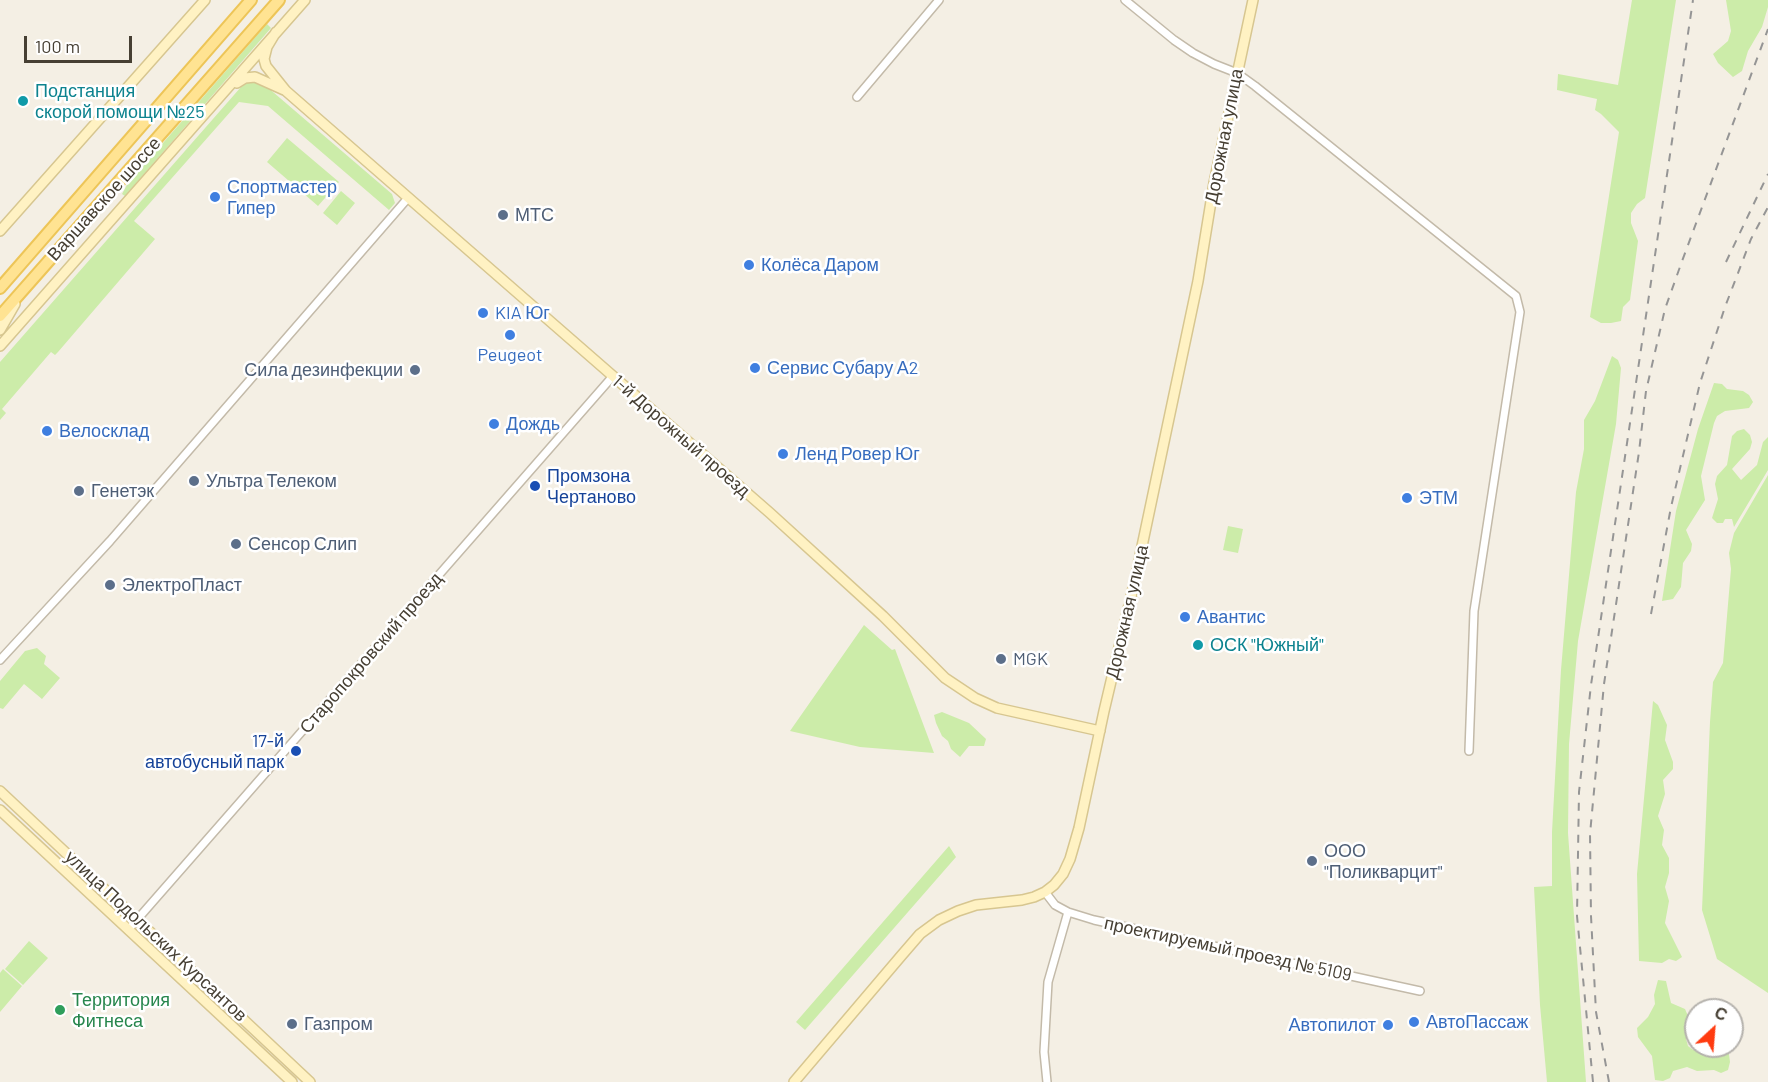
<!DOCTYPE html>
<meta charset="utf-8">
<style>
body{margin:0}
#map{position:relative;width:1768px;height:1082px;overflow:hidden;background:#f4efe4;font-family:Barlow,sans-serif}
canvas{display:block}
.north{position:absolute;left:1684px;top:998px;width:60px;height:60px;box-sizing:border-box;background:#fff;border:2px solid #b5b2ad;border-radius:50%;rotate:26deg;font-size:16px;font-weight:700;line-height:24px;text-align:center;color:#463f33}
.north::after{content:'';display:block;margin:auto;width:21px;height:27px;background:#ff3b10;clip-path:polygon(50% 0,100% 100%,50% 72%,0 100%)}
.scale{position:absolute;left:24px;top:36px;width:108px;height:27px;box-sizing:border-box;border:3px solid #463f33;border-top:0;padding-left:8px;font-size:18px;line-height:21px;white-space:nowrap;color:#463f33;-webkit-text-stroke:4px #fff;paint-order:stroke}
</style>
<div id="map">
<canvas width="1768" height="1082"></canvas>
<div class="north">С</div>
<div class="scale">100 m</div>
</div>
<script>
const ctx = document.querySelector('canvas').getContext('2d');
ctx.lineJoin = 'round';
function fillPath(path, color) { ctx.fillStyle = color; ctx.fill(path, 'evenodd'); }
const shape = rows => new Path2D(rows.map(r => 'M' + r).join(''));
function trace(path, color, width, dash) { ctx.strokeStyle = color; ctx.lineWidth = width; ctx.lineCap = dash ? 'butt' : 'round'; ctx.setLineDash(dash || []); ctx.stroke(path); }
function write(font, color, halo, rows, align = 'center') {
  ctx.font = font + ' Barlow,sans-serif'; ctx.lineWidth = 5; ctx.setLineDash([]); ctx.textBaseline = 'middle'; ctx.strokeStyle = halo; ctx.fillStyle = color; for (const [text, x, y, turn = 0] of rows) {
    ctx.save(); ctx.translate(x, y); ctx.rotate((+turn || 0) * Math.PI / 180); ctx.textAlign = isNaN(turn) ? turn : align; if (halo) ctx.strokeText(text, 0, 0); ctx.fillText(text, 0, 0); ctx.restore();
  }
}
fillPath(shape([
 [1632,0,1676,0,1645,198,1637,204,1631,213,1631,223,1638,241,1630,300,1623,307,1621,321,1611,323,1601,323,1590,317,1619,132,1601,114,1595,110,1597,99,1557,90,1558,74,1618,85],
 [1726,0,1768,0,1768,7,1762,27,1748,51,1742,71,1733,77,1718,63,1713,54,1728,41,1731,31],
 [267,24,271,28,125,196,122,194,128,183],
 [252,81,258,81,266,86,392,194,395,203,389,210,268,106,239,102,134,221,155,239,58,352,55,355,51,352,2,409,6,413,0,420,0,362,241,87,247,83],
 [287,138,339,182,318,206,267,162],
 [341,191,355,203,337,225,323,213],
 [1612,356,1618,360,1621,368,1616,424,1578,641,1569,744,1568,833,1586,1082,1547,1082,1540,1005,1534,887,1552,886,1552,832,1561,670,1576,492,1584,449,1584,420,1595,401],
 [1714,383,1722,384,1727,389,1743,391,1749,395,1753,402,1749,408,1725,411,1717,416,1714,423,1701,476,1705,500,1686,530,1692,544,1691,551,1683,563,1681,587,1673,599,1662,601,1676,511,1698,429],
 [1744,429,1750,435,1752,442,1750,449,1732,469,1741,480,1757,465,1763,442,1768,437,1768,470,1734,527,1732,519,1725,519,1723,523,1717,523,1712,518,1718,499,1715,484,1717,476,1727,465,1732,436,1737,431],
 [1768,475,1768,993,1717,959,1702,910,1710,722,1713,682,1723,663,1731,569,1729,553,1734,533],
 [1228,526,1243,529,1238,553,1223,550],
 [864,625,892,650,895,649,934,753,860,747,790,731],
 [37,648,46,656,44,664,60,678,42,699,24,684,3,709,0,708,0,681,25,651],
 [1653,701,1658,705,1667,725,1665,740,1673,762,1673,769,1663,780,1665,794,1658,816,1664,830,1662,845,1669,858,1669,873,1665,887,1669,901,1665,923,1682,957,1676,961,1669,959,1662,963,1639,961,1637,874],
 [942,712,969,723,986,739,984,746,969,746,960,757,951,749,948,741,942,736,936,723,934,715],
 [949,846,956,857,805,1030,796,1022],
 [29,941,48,958,23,985,5,969],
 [3,969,22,986,0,1012,0,973],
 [1658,980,1666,981,1671,1003,1685,1009,1688,1016,1696,1018,1696,1031,1690,1033,1686,1039,1688,1046,1693,1050,1700,1046,1728,1047,1730,1062,1728,1070,1721,1073,1714,1070,1697,1071,1687,1067,1673,1071,1670,1078,1663,1081,1655,1080,1652,1056,1638,1037,1637,1028,1648,1017,1655,1004,1654,995]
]), '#cceca9');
const street = shape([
 [1125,0,1174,40,1193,53,1214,64,1237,73,1255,86,1516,296,1520,312,1474,611,1469,751],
 [857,97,939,0],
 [0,660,110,541,408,198],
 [1045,892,1055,905,1068,912,1094,920,1420,991],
 [128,930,613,376],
 [1047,1082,1044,1052,1048,982,1068,912]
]);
const secondary = shape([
 [276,32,267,47,264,59,266,66,286,91,770,513,883,616,945,678,975,698,997,708,1100,731],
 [237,83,245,78,255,77,284,90],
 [0,231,205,0],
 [0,330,15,304],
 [0,346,305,0],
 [0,791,310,1082],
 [0,810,292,1082],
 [794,1082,901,956,920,934,939,920,958,911,976,905,1022,900,1034,897,1045,892,1054,885,1063,874,1070,859,1079,828,1104,711,1134,584,1198,281,1214,183,1253,0]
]);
const primary = shape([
 [0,288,251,0],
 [0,316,279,0]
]);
trace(street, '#c3baa9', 10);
trace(secondary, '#d7c690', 12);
trace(primary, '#edc558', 14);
trace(street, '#fff', 7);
trace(secondary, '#fff2c3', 9);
trace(primary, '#ffe392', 10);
trace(shape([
 [1726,262,1768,174],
 [1651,614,1671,507,1700,383,1725,307,1751,239,1768,207],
 [1593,1082,1577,916,1579,792,1591,685,1693,0],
 [1609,1082,1596,1012,1591,916,1590,834,1604,684,1639,452,1646,391,1665,309,1681,264,1768,29]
]), '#959595', 2, [8, 8]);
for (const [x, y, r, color] of [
 [23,101,6,"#0f9aa8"],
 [215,197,6,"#3f7fe0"],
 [503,215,6,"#5c6f8a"],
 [749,265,6,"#3f7fe0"],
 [483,313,6,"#3f7fe0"],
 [510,335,6,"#3f7fe0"],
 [755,368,6,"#3f7fe0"],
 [415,370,6,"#5c6f8a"],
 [494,424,6,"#3f7fe0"],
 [47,431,6,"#3f7fe0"],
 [783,454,6,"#3f7fe0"],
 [194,481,6,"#5c6f8a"],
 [535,486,6,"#1a4fb4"],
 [79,491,6,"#5c6f8a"],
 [1407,498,6,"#3f7fe0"],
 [236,544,6,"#5c6f8a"],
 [110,585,6,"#5c6f8a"],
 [1185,617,6,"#3f7fe0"],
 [1198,645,6,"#0f9aa8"],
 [1001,659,6,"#5c6f8a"],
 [296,751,6,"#1a4fb4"],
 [1312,861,6,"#5c6f8a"],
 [60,1010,6,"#2e9e5b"],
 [1414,1022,6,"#3f7fe0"],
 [292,1024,6,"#5c6f8a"],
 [1388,1025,6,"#3f7fe0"]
]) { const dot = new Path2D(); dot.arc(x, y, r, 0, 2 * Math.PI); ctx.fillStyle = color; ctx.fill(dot); trace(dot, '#fff', 2); }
write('18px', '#0d838f', '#fff', [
 ["Подстанция",35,91],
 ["скорой помощи №25",35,112],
 ["ОСК \"Южный\"",1210,645]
], 'left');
write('18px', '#463f33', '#fff', [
 ["Дорожная улица",1224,136,-79],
 ["Варшавское шоссе",104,199,-48],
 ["1-й Дорожный проезд",681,436,41],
 ["Дорожная улица",1127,612,-77],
 ["Старопокровский проезд",371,653,-49],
 ["улица Подольских Курсантов",156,936,43],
 ["проектируемый проезд № 5109",1228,949,12]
]);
write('18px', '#366cbe', '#fff', [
 ["Спортмастер",227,187],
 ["Гипер",227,208],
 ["Колёса Даром",761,265],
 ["KIA Юг",495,313],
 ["Peugeot",510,355,"center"],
 ["Сервис Субару А2",767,368],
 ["Дождь",506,424],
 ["Велосклад",59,431],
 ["Ленд Ровер Юг",795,454],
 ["ЭТМ",1419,498],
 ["Авантис",1197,617],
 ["АвтоПассаж",1426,1022],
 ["Автопилот",1376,1025,"right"]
], 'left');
write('18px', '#4e5e75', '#fff', [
 ["МТС",515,215],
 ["Сила дезинфекции",403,370,"right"],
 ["Ультра Телеком",206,481],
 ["Генетэк",91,491],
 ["Сенсор Слип",248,544],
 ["ЭлектроПласт",122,585],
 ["MGK",1013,659],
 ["ООО",1324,851],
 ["\"Поликварцит\"",1324,872],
 ["Газпром",304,1024]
], 'left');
write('18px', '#164399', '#fff', [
 ["Промзона",547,476],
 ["Чертаново",547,497],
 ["17-й",284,741,"right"],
 ["автобусный парк",284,762,"right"]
], 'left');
write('18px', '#27864d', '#fff', [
 ["Территория",72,1000],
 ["Фитнеса",72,1021]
], 'left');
</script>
